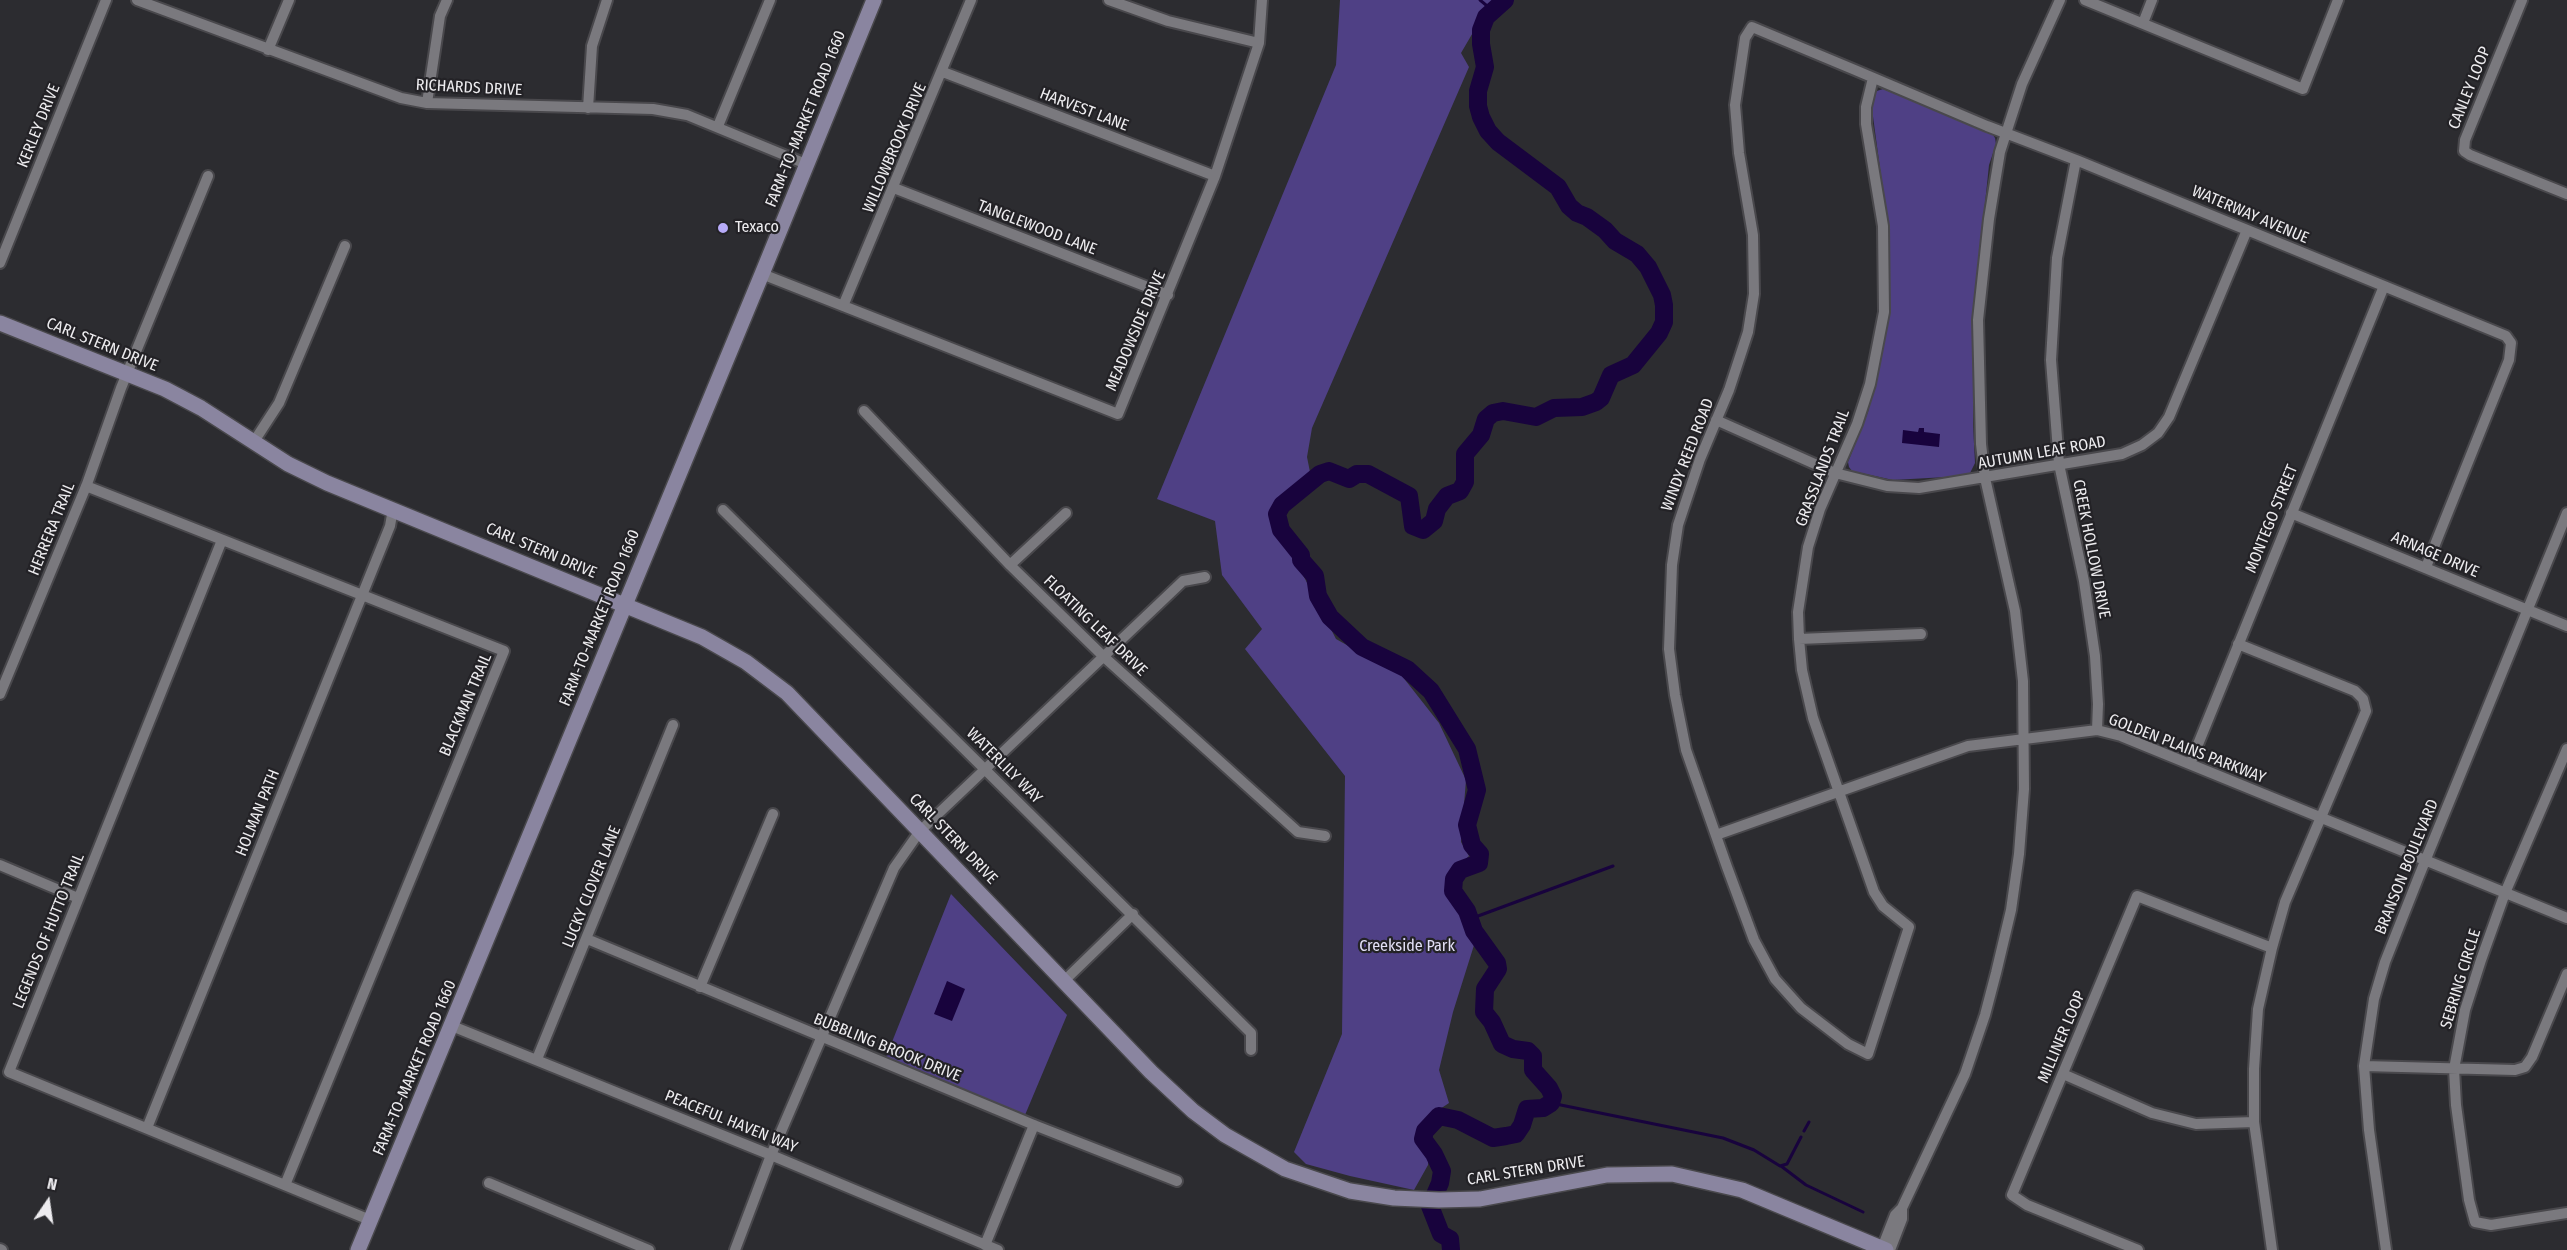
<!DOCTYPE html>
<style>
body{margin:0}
#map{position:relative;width:2567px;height:1250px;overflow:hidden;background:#2c2c30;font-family:"Fira Sans Condensed",sans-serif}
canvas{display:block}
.north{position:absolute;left:18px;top:1172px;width:60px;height:60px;-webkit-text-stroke:4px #232226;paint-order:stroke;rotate:13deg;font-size:16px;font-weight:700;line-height:24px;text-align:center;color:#edecef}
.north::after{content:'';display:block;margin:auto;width:21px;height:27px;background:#edecef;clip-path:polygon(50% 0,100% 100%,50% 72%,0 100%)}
</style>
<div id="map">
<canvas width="2567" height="1250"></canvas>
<div class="north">N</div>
</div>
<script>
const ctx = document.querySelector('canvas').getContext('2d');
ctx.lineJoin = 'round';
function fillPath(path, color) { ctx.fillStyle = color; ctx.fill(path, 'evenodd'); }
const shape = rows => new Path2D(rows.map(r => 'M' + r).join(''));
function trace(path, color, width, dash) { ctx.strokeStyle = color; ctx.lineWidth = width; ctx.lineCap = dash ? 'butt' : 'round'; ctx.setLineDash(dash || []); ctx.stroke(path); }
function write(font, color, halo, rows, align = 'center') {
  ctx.font = font + ' "Fira Sans Condensed",sans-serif'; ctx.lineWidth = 4.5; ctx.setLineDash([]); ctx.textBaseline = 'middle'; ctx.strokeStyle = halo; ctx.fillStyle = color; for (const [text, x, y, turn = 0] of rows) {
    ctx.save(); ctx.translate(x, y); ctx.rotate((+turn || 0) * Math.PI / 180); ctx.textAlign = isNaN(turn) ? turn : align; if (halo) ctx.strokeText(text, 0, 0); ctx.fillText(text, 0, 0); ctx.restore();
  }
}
fillPath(shape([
 [1340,0,1492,0,1461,53,1469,67,1312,428,1307,457,1310,472,1271,513,1336,639,1402,676,1439,723,1466,780,1461,842,1469,856,1447,876,1449,897,1461,913,1475,942,1453,1012,1439,1070,1449,1103,1431,1115,1418,1136,1429,1155,1428,1165,1414,1190,1350,1176,1306,1164,1294,1152,1342,1034,1345,776,1245,649,1262,629,1222,575,1215,521,1157,499,1336,65],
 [1883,89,1991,132,1995,138,1996,144,1989,165,1975,300,1973,424,1975,463,1970,473,1964,476,1893,480,1852,471,1849,467,1848,462,1868,412,1888,322,1890,243,1872,109,1873,97,1877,91],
 [951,894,1067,1015,1025,1115,886,1057]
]), '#4f4085');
fillPath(shape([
 [1919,428,1924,428,1924,432,1940,434,1939,447,1902,443,1903,430,1918,432],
 [947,981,965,989,952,1021,934,1014]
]), '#18033d');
trace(shape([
 [1480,0,1492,10],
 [1470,919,1613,866],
 [1551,1103,1723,1138,1754,1150,1780,1166,1787,1164,1801,1137],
 [1804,1131,1809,1122],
 [1781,1166,1806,1185,1863,1212]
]), '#18033d', 3);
trace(shape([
 [1451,1250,1450,1239,1441,1234,1430,1206,1440,1183,1442,1171,1434,1154,1423,1139,1425,1131,1439,1116,1458,1120,1493,1138,1506,1136,1516,1134,1522,1125,1527,1109,1543,1108,1551,1103,1553,1096,1549,1088,1533,1070,1533,1056,1528,1051,1513,1049,1502,1044,1492,1022,1484,1012,1485,989,1498,969,1497,963,1474,931,1467,911,1453,891,1454,879,1460,870,1479,863,1480,854,1472,845,1467,825,1477,790,1467,749,1431,691,1407,669,1362,647,1330,617,1318,596,1315,576,1301,560,1301,555,1281,530,1277,514,1282,505,1320,474,1329,471,1349,479,1357,474,1368,474,1409,496,1413,526,1423,530,1434,521,1437,509,1447,496,1460,491,1465,482,1465,454,1481,435,1486,419,1493,413,1503,411,1536,417,1554,408,1582,407,1596,402,1601,398,1611,375,1633,365,1659,333,1664,322,1664,305,1662,295,1648,267,1637,254,1615,241,1605,230,1587,217,1577,213,1569,206,1558,187,1498,142,1488,131,1481,117,1478,106,1478,91,1485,67,1481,44,1481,30,1486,17,1505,0]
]), '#18033d', 18);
const street = shape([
 [137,0,401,98,427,103,653,109,687,115,806,164],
 [1109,0,1168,21,1259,43],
 [2085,0,2303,89,2338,0],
 [2522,0,2465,140,2464,151,2470,155,2567,194],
 [2143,23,2152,0],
 [268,50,289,0],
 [943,72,1215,176],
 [1873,78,1866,107,1866,124,1883,226,1884,312,1870,384,1857,424,1820,509,1808,547,1798,612,1799,639,1802,670,1813,718,1874,892,1883,906,1909,927,1868,1054,1848,1044,1801,1008,1775,979,1754,940,1727,867,1686,750,1675,695,1669,649,1672,565,1678,525,1700,459,1729,390,1748,332,1754,294,1753,235,1739,153,1735,105,1745,38,1752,27,1855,70,1987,126,2076,160,2506,336,2511,343,2509,360,2426,567],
 [427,103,440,16,447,0],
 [588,108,592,46,607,0],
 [718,126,770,0],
 [2076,160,2057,258,2051,360,2059,464,2084,581,2095,656,2098,704,2097,730],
 [894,188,1168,295],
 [0,263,106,0],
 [762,274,1118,414,1215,176,1259,43,1262,0],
 [843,306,971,0],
 [864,411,1010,565,1103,656,1298,832,1325,836],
 [1716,420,1835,473,1887,486,1919,488,2122,454,2142,445,2158,433,2169,417,2247,230],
 [253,443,279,403,345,246],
 [86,486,504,651,285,1185],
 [723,510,1251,1033,1251,1050],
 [2291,513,2567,626],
 [222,540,9,1072,370,1220],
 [1010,565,1066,513],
 [1799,639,1921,634],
 [2238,644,2355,691,2363,699,2366,711,2285,902,2272,948,2258,1009,2254,1069,2254,1122,2272,1250],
 [0,694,87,484,121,388,208,176],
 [2567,749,2505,893,2481,960,2465,1010,2454,1069,2456,1105,2469,1200,2475,1222,2491,1225,2567,1213],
 [2190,764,2384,286],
 [1716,835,1968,746,2097,730,2121,736,2567,918],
 [0,865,78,898],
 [587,939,1034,1125,1177,1181],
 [1064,981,1133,914],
 [700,987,773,814],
 [452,1026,771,1155,998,1250],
 [537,1059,673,725],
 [2364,1066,2515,1070,2525,1067,2532,1057,2567,974],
 [2063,1074,2152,1113,2196,1124,2254,1122],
 [147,1128,390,526,393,509],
 [489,1183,649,1250],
 [985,1245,1034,1125],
 [1882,1248,1895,1215,1902,1208,1965,1074,1985,1015,1996,973,2011,910,2019,854,2024,789,2023,681,2015,611,1985,478,1981,444,1978,320,1989,219,2000,152,2022,84,2060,0],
 [0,1249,2,1250],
 [735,1250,771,1155,894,868,920,831,1183,581,1205,577],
 [1890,1250,1902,1219,1902,1208],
 [2138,1250,2027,1205,2012,1195,2137,896,2272,948],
 [2386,1250,2369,1130,2364,1066,2374,999,2385,962,2419,876,2567,513]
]);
const secondary = shape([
 [0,323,165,389,201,408,288,464,327,483,702,637,746,662,787,693,1151,1072,1193,1111,1225,1135,1285,1169,1350,1191,1394,1198,1439,1200,1480,1199,1607,1175,1672,1174,1742,1190,1886,1250],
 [358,1250,762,274,874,0]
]);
trace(street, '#49484c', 14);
trace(secondary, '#49484c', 18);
trace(street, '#7a797e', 10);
trace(secondary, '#8a85a0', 15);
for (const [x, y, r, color] of [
 [723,228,6,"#b7abf8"]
]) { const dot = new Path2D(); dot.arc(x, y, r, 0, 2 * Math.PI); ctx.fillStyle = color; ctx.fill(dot); trace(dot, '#232226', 2); }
write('16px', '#edecef', '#232226', [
 ["RICHARDS DRIVE",469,88,3],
 ["CANLEY LOOP",2470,88,-68],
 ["HARVEST LANE",1084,110,21],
 ["FARM-TO-MARKET ROAD 1660",806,119,-68],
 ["KERLEY DRIVE",39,126,-68],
 ["WILLOWBROOK DRIVE",895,148,-67],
 ["WATERWAY AVENUE",2250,215,23],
 ["TANGLEWOOD LANE",1037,228,21],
 ["MEADOWSIDE DRIVE",1136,331,-67],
 ["CARL STERN DRIVE",102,345,22],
 ["AUTUMN LEAF ROAD",2042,453,-10],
 ["WINDY REED ROAD",1688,455,-69],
 ["GRASSLANDS TRAIL",1823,468,-69],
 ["MONTEGO STREET",2272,519,-68],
 ["HERRERA TRAIL",52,529,-68],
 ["CREEK HOLLOW DRIVE",2091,549,79],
 ["CARL STERN DRIVE",541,551,23],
 ["ARNAGE DRIVE",2435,555,23],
 ["FARM-TO-MARKET ROAD 1660",600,618,-68],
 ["FLOATING LEAF DRIVE",1095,626,44],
 ["BLACKMAN TRAIL",466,705,-67],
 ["GOLDEN PLAINS PARKWAY",2187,749,21],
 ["WATERLILY WAY",1004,766,45],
 ["HOLMAN PATH",258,813,-68],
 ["CARL STERN DRIVE",953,839,46],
 ["BRANSON BOULEVARD",2407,867,-68],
 ["LUCKY CLOVER LANE",592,887,-68],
 ["LEGENDS OF HUTTO TRAIL",49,931,-68],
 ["SEBRING CIRCLE",2461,979,-73],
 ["MILLINER LOOP",2062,1037,-67],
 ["BUBBLING BROOK DRIVE",887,1048,22],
 ["FARM-TO-MARKET ROAD 1660",415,1068,-67],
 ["PEACEFUL HAVEN WAY",731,1122,22],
 ["CARL STERN DRIVE",1526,1171,-9]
]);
write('16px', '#edecef', '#232226', [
 ["Texaco",735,228]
], 'left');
write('16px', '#e3e0f7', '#232226', [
 ["Creekside Park",1407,947]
]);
</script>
